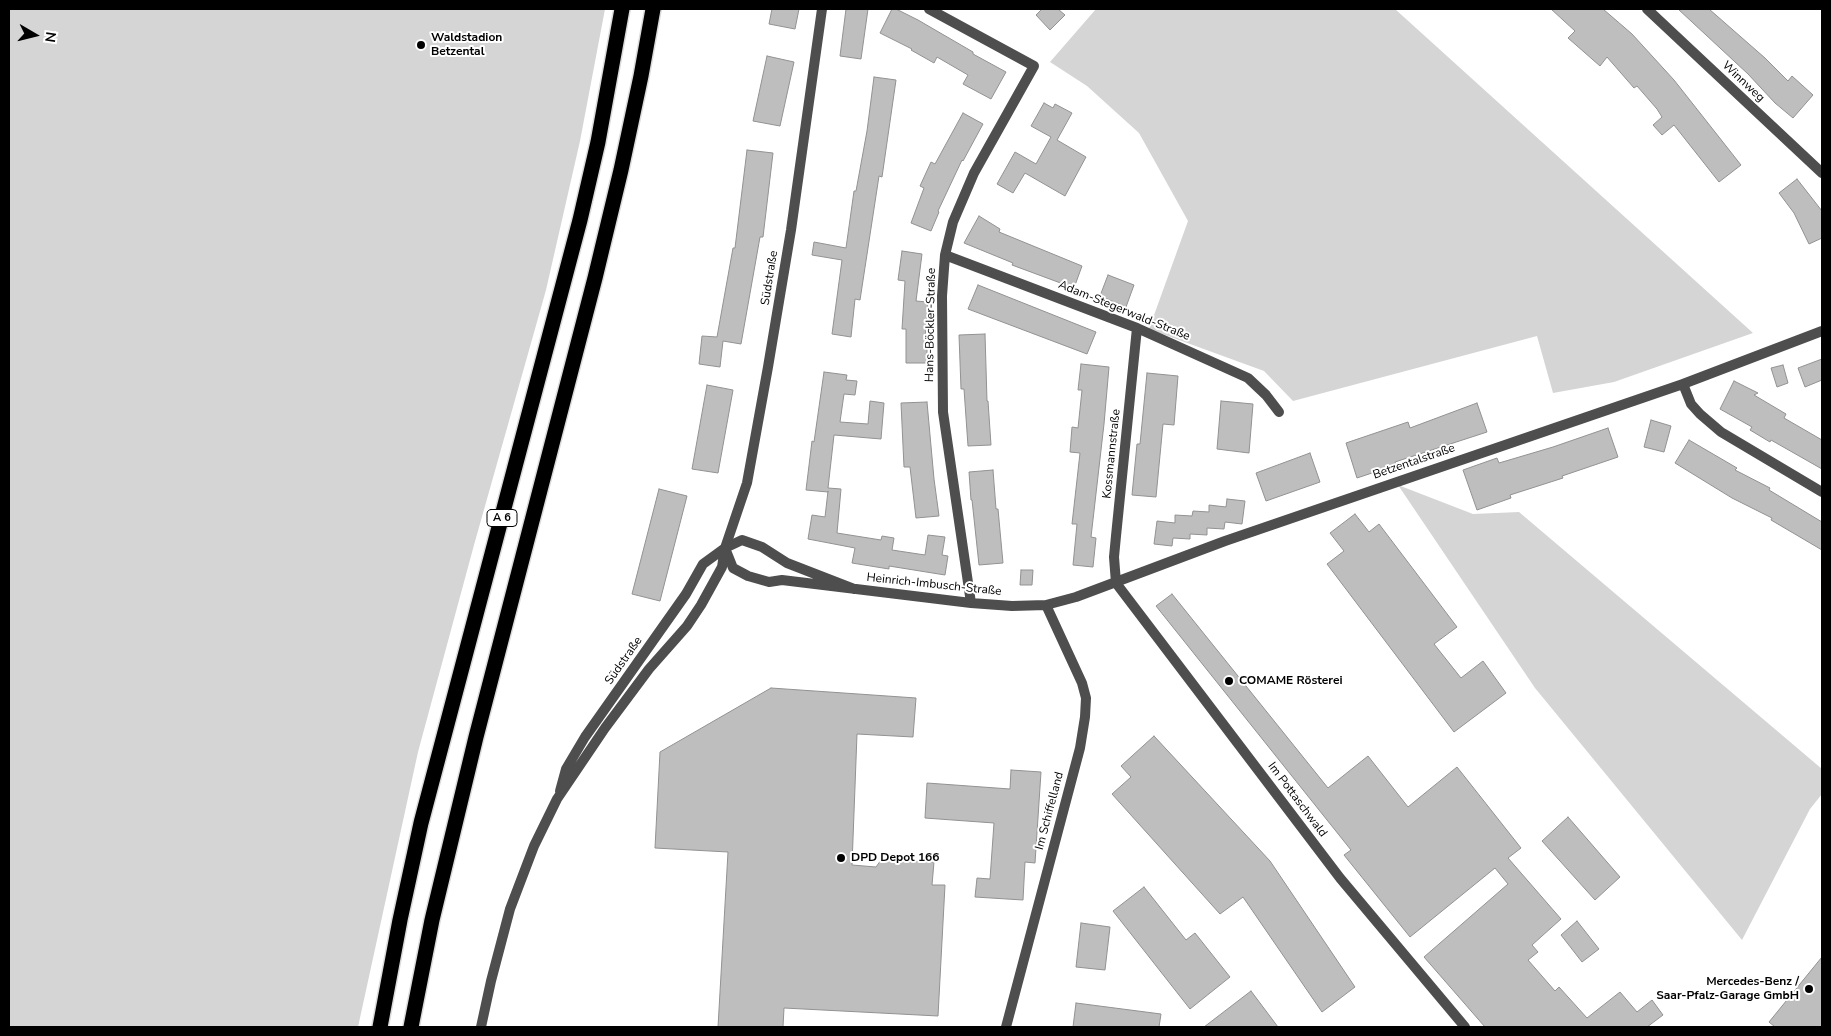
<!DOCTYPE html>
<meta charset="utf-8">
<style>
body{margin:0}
#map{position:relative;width:1831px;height:1036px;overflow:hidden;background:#fff;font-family:"Nunito Sans",sans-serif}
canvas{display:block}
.frame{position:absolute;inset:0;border:10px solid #000;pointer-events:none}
.north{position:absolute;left:10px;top:10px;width:50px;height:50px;-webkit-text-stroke:4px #fff;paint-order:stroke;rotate:98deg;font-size:14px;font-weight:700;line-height:20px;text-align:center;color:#000}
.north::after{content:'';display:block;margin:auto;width:18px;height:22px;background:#000;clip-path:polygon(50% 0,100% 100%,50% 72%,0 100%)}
</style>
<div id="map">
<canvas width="1831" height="1036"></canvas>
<div class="frame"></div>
<div class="north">N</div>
</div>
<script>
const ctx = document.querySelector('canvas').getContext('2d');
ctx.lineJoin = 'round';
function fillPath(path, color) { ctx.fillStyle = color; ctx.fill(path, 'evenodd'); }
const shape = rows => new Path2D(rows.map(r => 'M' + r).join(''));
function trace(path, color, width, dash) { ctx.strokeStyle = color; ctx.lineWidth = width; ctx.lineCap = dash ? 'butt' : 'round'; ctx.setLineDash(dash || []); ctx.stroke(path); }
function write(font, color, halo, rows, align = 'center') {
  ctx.font = font + ' "Nunito Sans",sans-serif'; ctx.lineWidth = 4; ctx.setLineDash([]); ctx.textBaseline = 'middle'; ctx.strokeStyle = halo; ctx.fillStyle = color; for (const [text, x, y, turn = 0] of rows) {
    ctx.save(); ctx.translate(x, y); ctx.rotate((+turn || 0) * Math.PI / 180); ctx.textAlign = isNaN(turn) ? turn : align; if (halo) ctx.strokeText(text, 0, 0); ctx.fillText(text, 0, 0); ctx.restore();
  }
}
fillPath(shape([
 [9,9,605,9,580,141,546,290,474,545,418,752,358,1027,9,1027],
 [1096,9,1395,9,1753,333,1614,382,1553,393,1537,336,1293,401,1264,371,1149,329,1188,221,1139,133,1087,86,1050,62],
 [1398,485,1473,514,1519,512,1822,769,1822,794,1810,809,1742,940,1535,688]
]), '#d5d5d5');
const building = shape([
 [772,9,799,9,795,29,769,24,772,9],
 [846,9,868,9,861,59,840,56,846,9],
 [892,9,896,9,918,20,973,52,973,54,1006,72,991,99,963,84,968,75,937,57,934,63,911,50,912,49,880,33,892,9],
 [1042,9,1058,9,1065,15,1050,30,1036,15,1042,9],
 [1551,9,1603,9,1632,34,1674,80,1741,165,1719,182,1674,125,1662,135,1653,125,1662,117,1657,109,1637,86,1634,88,1607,57,1600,66,1568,38,1575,31,1551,9],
 [1678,9,1709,9,1765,58,1788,81,1792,76,1813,95,1793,118,1775,103,1748,74,1678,9],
 [767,56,794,62,780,126,753,121,767,56],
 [874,77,896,80,882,177,879,176,860,300,855,299,851,337,832,334,842,260,812,255,814,242,846,248,854,191,856,191,867,131,874,77],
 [1044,103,1053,108,1055,104,1072,113,1057,140,1086,157,1065,196,1025,173,1013,193,997,184,1015,152,1036,164,1051,137,1031,126,1044,103],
 [963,113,983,124,963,161,962,160,938,211,939,212,931,231,911,223,924,188,920,186,931,162,935,164,963,113],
 [747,150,773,153,763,237,760,237,741,344,723,341,720,367,699,364,702,336,717,337,733,248,735,248,747,150],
 [1797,179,1822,211,1822,238,1809,244,1794,213,1779,193,1797,179],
 [979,216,1000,229,999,232,1082,266,1074,288,1012,265,1013,263,964,243,979,216],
 [902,251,922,254,916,301,928,302,925,339,927,339,927,363,906,363,906,329,902,329,905,281,898,280,902,251],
 [1108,275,1134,285,1126,307,1100,296,1108,275],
 [978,285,1096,332,1087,354,968,309,978,285],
 [985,334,987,401,988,401,991,445,968,446,964,389,961,389,959,335,985,334],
 [1822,359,1822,380,1805,387,1798,368,1822,359],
 [1081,364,1109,367,1104,424,1091,537,1096,538,1093,567,1073,565,1077,524,1072,524,1080,453,1070,452,1072,427,1078,428,1082,390,1078,390,1081,364],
 [1783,365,1788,383,1777,387,1771,368,1783,365],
 [824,372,847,375,846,380,857,381,855,395,844,394,840,422,868,424,870,401,884,403,881,439,834,435,828,488,841,489,837,533,881,540,882,536,894,538,892,550,925,555,928,535,945,537,942,555,948,556,945,575,889,566,889,569,852,563,855,548,808,539,812,515,825,517,828,491,828,492,806,490,812,441,814,442,824,372],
 [1147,373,1178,376,1174,425,1163,424,1156,497,1132,495,1137,444,1140,444,1147,373],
 [1734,381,1758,393,1754,395,1786,414,1784,418,1822,440,1822,469,1771,440,1770,442,1750,430,1752,427,1720,409,1734,381],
 [707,385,733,390,718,473,692,469,707,385],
 [1221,401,1253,404,1249,453,1217,449,1221,401],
 [927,402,934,479,939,516,916,518,910,467,904,467,901,403,927,402],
 [1477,403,1487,432,1395,462,1396,465,1357,478,1346,443,1408,422,1410,428,1477,403],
 [1651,420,1671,426,1664,452,1644,447,1651,420],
 [1608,428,1618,457,1562,476,1563,478,1510,495,1511,498,1477,510,1463,470,1497,458,1499,463,1553,447,1608,428],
 [1689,440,1737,468,1735,470,1770,488,1769,490,1822,522,1822,550,1771,520,1772,518,1732,498,1675,463,1689,440],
 [1310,453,1320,482,1266,501,1256,473,1310,453],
 [993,470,996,509,998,509,1003,563,979,565,972,500,971,500,969,472,993,470],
 [659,489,687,496,660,601,632,594,659,489],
 [1227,499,1245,501,1242,524,1225,522,1224,529,1207,528,1207,535,1190,534,1190,539,1173,538,1172,546,1154,544,1157,521,1175,523,1175,515,1192,516,1193,511,1209,512,1209,505,1226,507,1227,499],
 [1355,514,1369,532,1379,524,1457,627,1434,644,1461,678,1483,661,1506,693,1454,732,1327,564,1344,551,1330,533,1355,514],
 [1021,570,1033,570,1032,585,1020,585,1021,570],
 [1172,594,1328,788,1368,756,1408,807,1457,767,1521,848,1508,858,1561,919,1532,945,1538,952,1528,960,1555,991,1559,987,1587,1018,1620,992,1637,1012,1652,1000,1663,1015,1647,1027,1485,1027,1424,957,1508,884,1495,868,1410,937,1344,855,1351,850,1156,606,1172,594],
 [771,688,916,698,913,737,857,734,852,865,876,867,881,860,934,862,932,885,945,885,938,1016,784,1008,783,1027,718,1027,728,852,655,848,660,752,771,688],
 [1154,736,1270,861,1355,987,1322,1012,1243,897,1220,914,1112,794,1131,777,1121,766,1154,736],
 [1011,770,1041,772,1035,863,1025,862,1023,900,975,897,977,878,990,879,994,823,925,818,927,783,1010,789,1011,770],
 [1568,817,1620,877,1595,900,1542,841,1568,817],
 [1144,887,1186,940,1195,933,1230,977,1190,1009,1113,911,1144,887],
 [1577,921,1599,949,1582,962,1561,935,1577,921],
 [1081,923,1110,927,1105,970,1076,967,1081,923],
 [1822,957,1822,1027,1775,1027,1769,1022,1822,957],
 [1251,991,1278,1027,1204,1027,1251,991],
 [1076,1003,1161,1014,1159,1027,1073,1027,1076,1003]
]);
fillPath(building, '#bebebe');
trace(building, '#929292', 1);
const motorway = shape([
 [380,1027,400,920,421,823,580,220,598,142,622,9],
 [411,1027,432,920,476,737,595,278,621,170,641,76,653,9]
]);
trace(motorway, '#dbdbdb', 18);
trace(shape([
 [929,9,1034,66,974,173,953,222,945,255,942,296,943,412,971,603],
 [1647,9,1822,173],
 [945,255,1137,328,1248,378,1266,395,1279,412],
 [1683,384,1691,404,1700,414,1721,432,1822,492],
 [1116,583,1340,878,1465,1027],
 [1116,583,1114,557,1116,536,1137,328],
 [854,589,787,563,762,547,742,540,725,548,733,568,748,576,769,582,782,580,971,603,1012,606,1046,605,1076,597,1225,541,1683,384,1822,331],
 [1006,1027,1080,748,1085,717,1086,698,1082,683,1046,605]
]), '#4e4e4e', 10);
trace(shape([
 [560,791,566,769,585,737,686,594,703,564,725,548],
 [481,1027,491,981,510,909,534,846,557,799,605,728,649,669,687,626,701,605,722,567,725,548,747,483,768,367,791,230,822,9]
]), '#4e4e4e', 10);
trace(motorway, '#000', 15);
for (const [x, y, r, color] of [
 [421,45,5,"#000"],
 [1229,681,5,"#000"],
 [841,858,5,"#000"],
 [1809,989,5,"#000"]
]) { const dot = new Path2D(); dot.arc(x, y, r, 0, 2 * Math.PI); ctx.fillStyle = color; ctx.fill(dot); trace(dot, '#fff', 2); }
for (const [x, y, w] of [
 [502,518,30]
]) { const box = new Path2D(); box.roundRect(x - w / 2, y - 8.5, w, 17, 4); ctx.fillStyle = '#fff'; ctx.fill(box); trace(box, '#000', 1); }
write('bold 11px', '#000', null, [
 ["A 6",502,518]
]);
write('bold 12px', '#000', '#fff', [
 ["Waldstadion",431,38],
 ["Betzental",431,52],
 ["COMAME Rösterei",1239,681],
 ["DPD Depot 166",851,858],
 ["Mercedes-Benz /",1799,982,"right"],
 ["Saar-Pfalz-Garage GmbH",1799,996,"right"]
], 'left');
write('12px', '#000', '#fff', [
 ["Winnweg",1743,82,43],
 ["Südstraße",770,278,-81],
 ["Adam-Stegerwald-Straße",1124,311,22],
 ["Hans-Böckler-Straße",931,325,-89],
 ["Kossmannstraße",1112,454,-84],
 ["Betzentalstraße",1414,462,-19],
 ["Heinrich-Imbusch-Straße",934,585,6],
 ["Südstraße",624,661,-55],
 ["Im Pottaschwald",1297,800,53],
 ["Im Schiffelland",1050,811,-75]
]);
</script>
